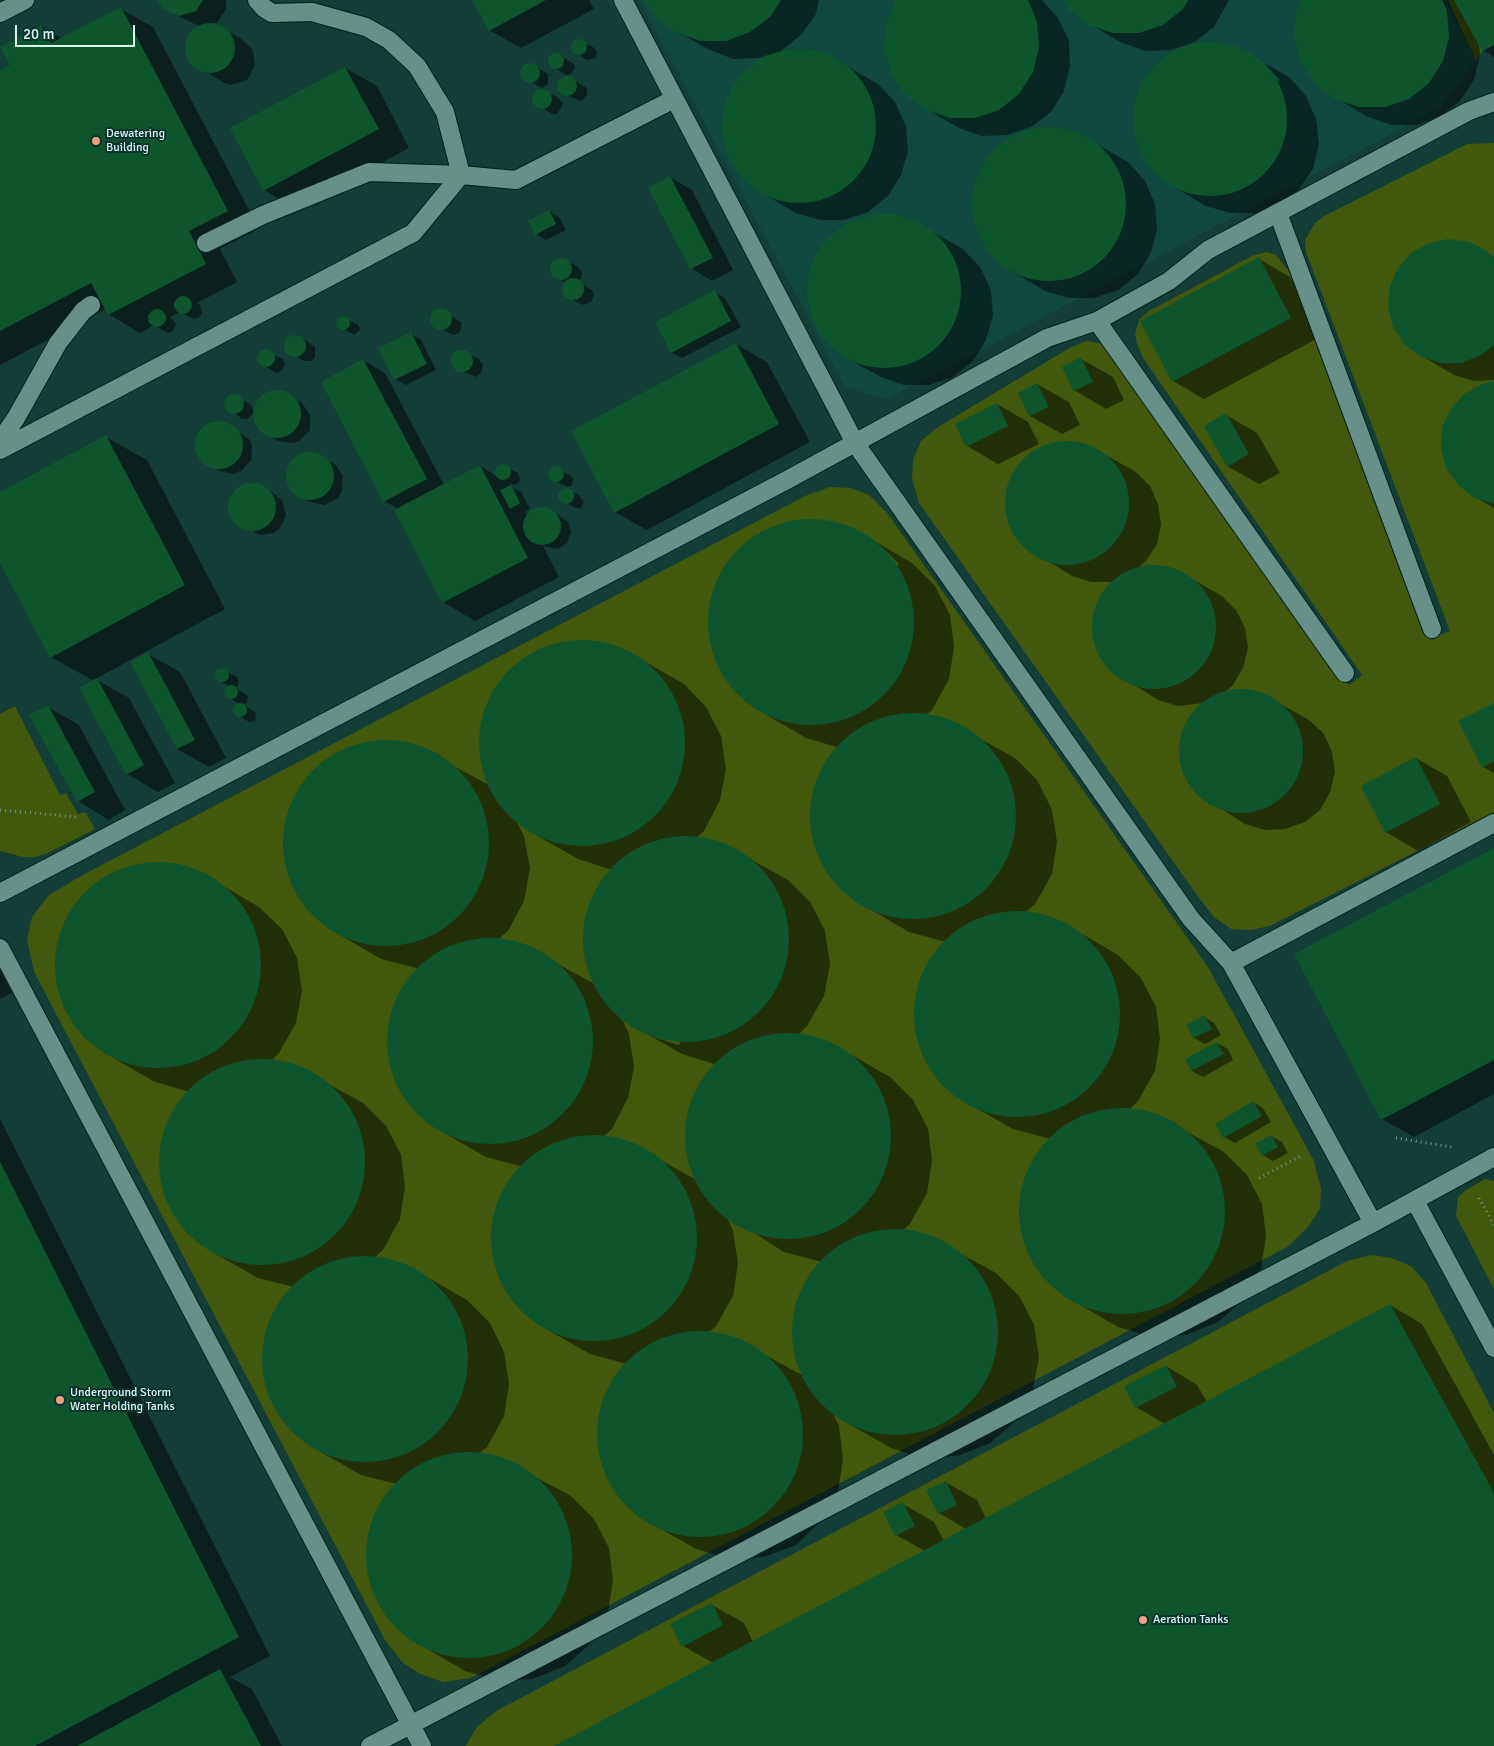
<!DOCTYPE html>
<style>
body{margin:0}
#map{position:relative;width:1494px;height:1746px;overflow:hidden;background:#133d37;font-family:Signika,sans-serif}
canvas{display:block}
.scale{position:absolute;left:15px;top:25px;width:120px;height:22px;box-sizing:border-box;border:2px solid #def4ef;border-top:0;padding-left:6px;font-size:15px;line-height:18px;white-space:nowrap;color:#def4ef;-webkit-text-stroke:4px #06332d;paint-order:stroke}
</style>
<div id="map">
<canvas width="1494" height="1746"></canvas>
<div class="scale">20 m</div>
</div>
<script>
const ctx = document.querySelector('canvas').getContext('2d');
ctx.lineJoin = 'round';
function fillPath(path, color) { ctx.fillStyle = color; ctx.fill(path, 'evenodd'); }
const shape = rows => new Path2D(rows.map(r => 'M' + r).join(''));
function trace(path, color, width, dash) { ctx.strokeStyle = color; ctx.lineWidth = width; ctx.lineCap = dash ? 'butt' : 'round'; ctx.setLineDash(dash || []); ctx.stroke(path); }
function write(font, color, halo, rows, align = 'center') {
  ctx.font = font + ' Signika,sans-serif'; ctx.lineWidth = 4; ctx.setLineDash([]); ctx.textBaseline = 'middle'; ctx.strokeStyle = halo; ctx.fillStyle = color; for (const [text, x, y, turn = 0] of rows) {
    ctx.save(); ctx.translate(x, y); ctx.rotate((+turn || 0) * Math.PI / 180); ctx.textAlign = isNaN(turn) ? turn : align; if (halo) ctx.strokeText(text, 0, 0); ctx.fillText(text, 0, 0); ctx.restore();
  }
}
fillPath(shape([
 [639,0,1444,0,1476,61,1440,108,888,399,845,387]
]), '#104840');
fillPath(shape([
 [1448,0,1494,0,1494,45,1482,51,1476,61],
 [1494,143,1494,812,1270,926,1250,930,1231,929,1214,917,1199,898,919,503,912,479,913,460,921,441,938,427,1071,347,1087,341,1102,344,1349,685,1362,675,1143,358,1137,344,1135,333,1139,320,1149,311,1254,255,1267,252,1276,255,1289,271,1433,637,1450,631,1306,252,1305,240,1315,223,1324,216,1467,144],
 [830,487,851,488,869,495,888,514,1208,967,1313,1159,1321,1188,1320,1209,1307,1228,1287,1247,471,1678,443,1682,420,1674,403,1663,385,1640,34,972,27,939,32,917,48,896,79,877,805,496],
 [15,706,60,795,66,793,78,814,85,812,95,829,46,854,34,857,23,857,0,851,0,714],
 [1485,1179,1494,1181,1494,1289,1456,1216,1458,1197,1466,1190],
 [1371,1255,1392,1258,1411,1266,1426,1283,1494,1413,1494,1746,466,1746,476,1728,496,1711,1347,1261]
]), '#42580c');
fillPath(shape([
 [159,0,226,0,226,9,217,23,212,24,241,38,253,50,255,66,247,80,231,85,224,83,190,61,187,54,188,40,196,29,201,27,164,9],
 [473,0,589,0,594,9,521,48,489,30],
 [646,0,819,0,816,14,801,35,777,54,799,50,823,53,878,84,895,102,906,126,908,151,901,175,888,196,868,212,844,220,820,220,796,213,764,194,744,179,730,158,723,133,725,108,735,85,752,66,770,54,759,58,733,59,710,50,677,32],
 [898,0,1042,0,1058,18,1069,41,1070,66,1064,91,1051,112,1031,127,1007,135,982,136,959,128,926,109],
 [1064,0,1229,0,1214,27,1195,42,1171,50,1146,51,1122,43,1090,24],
 [1303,0,1494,0,1494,57,1483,50,1479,44,1480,55,1474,80,1460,101,1440,116,1417,125,1392,125,1368,117,1336,98],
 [121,9,153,27,259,229,220,249,237,282,197,303,200,305,202,313,199,318,194,319,180,312,170,317,176,324,173,331,168,333,154,325,140,333,108,314,106,309,0,365,0,72,12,66,41,26,63,39],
 [577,40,593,47,597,52,596,58,587,60,576,53,572,45],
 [1209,43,1235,47,1257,59,1263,62,1260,62,1278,82,1280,80,1264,63,1289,77,1306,96,1316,119,1319,144,1313,169,1299,189,1279,205,1256,213,1230,213,1206,206,1174,187,1155,172,1140,151,1134,127,1136,102,1146,78,1163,60,1185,48],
 [557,54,574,64,575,68,571,74,567,75,551,66,550,59,552,55],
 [532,64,548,74,548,84,542,88,522,77,523,67],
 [345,68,377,86,409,148,296,209,264,190,232,129],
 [568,77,587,88,587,94,584,99,580,101,560,92,558,86,562,78],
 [540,90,558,97,563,104,557,114,552,114,534,102,535,93],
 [1048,128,1073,131,1128,162,1145,181,1155,204,1157,229,1151,253,1137,275,1118,290,1094,298,1069,298,1045,291,1013,272,993,257,979,236,973,212,974,186,984,163,1001,144,1023,132],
 [670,177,692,190,733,270,712,281,691,268],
 [549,211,559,217,566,230,546,240,536,234],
 [884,214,908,218,963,249,980,267,991,290,993,315,986,340,973,361,953,377,929,385,904,385,881,377,848,359,828,343,815,322,808,298,810,273,820,250,836,231,858,219],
 [1486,252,1494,257,1494,380,1474,381,1454,375,1422,356],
 [1259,259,1290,277,1322,336,1204,399,1173,381],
 [558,260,567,261,578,267,582,273,581,279,578,282,592,290,594,296,591,302,583,305,566,296,563,290,566,283,558,278,552,270],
 [715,292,725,298,741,327,682,358,671,352],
 [443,310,462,323,460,332,454,335,437,328,431,321,432,314],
 [340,318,347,319,358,325,360,330,354,335,344,329,338,326],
 [411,334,421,340,436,370,406,385,395,379,380,349],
 [299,336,315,347,315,357,311,361,304,361,287,351,286,342,289,338],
 [736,344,767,362,810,442,647,530,615,512],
 [263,350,283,359,285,364,281,371,277,373,260,364,258,360,260,352],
 [462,351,479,359,483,365,481,373,476,377,456,368,453,362,454,356],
 [1081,359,1113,377,1124,400,1106,409,1074,390],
 [363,360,385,373,444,485,480,466,498,477,496,472,499,467,507,467,518,473,520,480,518,483,514,485,510,483,513,488,521,492,530,509,525,512,528,516,530,512,541,508,553,511,568,522,571,532,567,543,558,549,543,546,559,577,475,621,443,602,396,510,399,509,384,501],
 [1494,383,1494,508,1475,497],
 [1037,384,1069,402,1080,425,1062,434,1030,416,1019,393],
 [277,392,302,403,310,415,310,430,299,441,293,443,278,441,267,434,257,423,254,412,247,419,241,418,227,408,227,400,234,396,250,404,255,413,255,409,263,396],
 [997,404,1028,422,1039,444,998,464,967,446],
 [1226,415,1257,433,1280,473,1259,484,1227,466],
 [226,423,249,439,252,445,251,460,241,471,234,474,220,471,209,465,199,454,197,439,205,427,212,424],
 [106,437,147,460,225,609,95,679,129,698,175,783,158,792,127,774,94,681,51,657,0,560,0,493],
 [1066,442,1086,444,1104,454,1136,472,1150,486,1158,504,1161,524,1157,544,1146,561,1138,568,1153,566,1172,568,1222,596,1236,610,1245,628,1248,648,1243,668,1233,685,1224,693,1240,690,1259,692,1309,720,1324,734,1332,752,1335,772,1330,792,1320,810,1305,822,1285,829,1265,830,1245,824,1197,793,1185,776,1180,756,1182,736,1190,718,1203,703,1178,706,1158,700,1109,669,1098,652,1093,632,1095,612,1103,593,1113,582,1091,582,1072,576,1023,545,1012,528,1007,508,1008,488,1016,470,1029,455,1047,445],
 [310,453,335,464,343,476,342,491,338,498,325,505,310,502,299,496,289,485,287,477,291,463,296,458],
 [555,468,570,475,573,479,572,485,568,487,550,479,551,469],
 [252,484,266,488,282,500,286,515,280,528,274,533,260,535,235,522,231,515,230,501,238,489],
 [564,489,568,489,579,495,584,502,581,508,576,508,561,500,560,494],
 [809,520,841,524,871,539,912,563,935,586,950,615,954,647,949,679,932,710,925,716,944,719,1015,758,1037,780,1052,810,1057,842,1052,874,1035,904,1025,913,1047,916,1077,931,1118,955,1141,978,1156,1007,1160,1039,1155,1071,1138,1101,1129,1110,1153,1113,1224,1152,1247,1175,1262,1204,1266,1236,1261,1268,1244,1299,1218,1322,1186,1335,1151,1337,1118,1327,1077,1303,1049,1282,1029,1253,1021,1220,1024,1185,1038,1154,1051,1139,1013,1129,971,1105,943,1085,923,1056,915,1022,918,988,932,956,946,942,909,932,868,908,840,887,820,859,811,825,814,791,829,759,840,748,806,738,765,714,737,693,717,664,709,631,712,596,726,565,749,541,777,526],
 [877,546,881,546,899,564,898,566],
 [581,641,613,646,642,660,684,684,706,707,721,736,726,769,720,800,704,831,696,838,717,841,788,880,810,902,825,931,830,964,824,996,807,1026,798,1035,819,1039,848,1053,890,1077,913,1100,928,1129,932,1161,927,1193,910,1224,902,1231,926,1235,996,1273,1019,1296,1034,1325,1039,1357,1033,1389,1017,1420,990,1443,958,1456,923,1458,891,1448,849,1424,831,1410,839,1426,843,1459,838,1491,821,1521,796,1545,763,1557,729,1559,696,1549,654,1525,626,1505,606,1476,598,1442,601,1408,615,1376,627,1364,590,1354,548,1330,521,1309,502,1281,492,1247,495,1212,510,1181,524,1167,486,1157,444,1133,416,1112,397,1084,388,1050,391,1015,405,984,420,969,381,959,340,935,312,914,292,886,284,852,287,817,301,786,323,762,352,747,384,741,416,746,489,785,480,752,483,718,498,686,520,662,548,646],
 [516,820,536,835,578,859,612,870,601,881,587,913,584,948,593,983,521,944,497,940,508,931,524,901,530,868,524,836],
 [620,1015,640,1030,682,1054,717,1065,704,1079,690,1110,686,1145,695,1179,625,1141,603,1137,612,1129,628,1098,634,1067,629,1034],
 [650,1033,680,1042,679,1045,654,1037],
 [726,1215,784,1252,822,1262,810,1275,796,1307,793,1341,802,1375,730,1336,708,1333,716,1326,733,1296,738,1263,733,1231],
 [148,654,180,672,226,758,209,767,177,749],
 [222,669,237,677,239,683,236,688,248,696,247,703,243,704,256,713,255,721,249,722,235,713,234,708,239,704,226,695,225,692,228,686,220,681,216,675],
 [1494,704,1494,773,1483,767],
 [48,707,79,725,125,810,109,820,78,801],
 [1416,758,1447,776,1471,822,1418,851,1386,832,1362,786],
 [1494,849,1494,1094,1414,1137,1382,1119],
 [156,863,189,868,218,883,259,907,282,929,297,958,302,991,296,1023,279,1053,271,1061,292,1064,363,1103,386,1126,401,1155,405,1187,400,1219,383,1250,374,1258,395,1261,425,1276,467,1300,490,1323,504,1352,509,1384,504,1416,487,1447,478,1454,500,1458,571,1496,594,1519,609,1548,613,1580,608,1612,591,1643,565,1666,533,1679,499,1681,465,1671,424,1647,396,1626,376,1597,368,1564,371,1529,385,1498,397,1484,361,1475,319,1451,292,1430,272,1401,263,1368,266,1333,281,1302,294,1287,258,1278,216,1254,187,1233,168,1204,160,1171,163,1136,177,1105,189,1092,153,1081,112,1057,84,1037,64,1008,56,975,59,940,73,908,95,884,124,869],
 [0,970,12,993,0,999],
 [1204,1017,1214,1023,1221,1035,1205,1044,1194,1038,1188,1025],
 [1217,1043,1228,1049,1233,1060,1203,1077,1192,1071,1187,1059],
 [1253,1102,1263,1108,1271,1122,1235,1143,1224,1137],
 [0,1119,270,1656,230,1677,252,1689,282,1746,0,1746],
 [1271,1136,1282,1142,1288,1153,1273,1161,1263,1155],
 [1390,1305,1422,1324,1494,1455,1494,1746,556,1746,713,1663,683,1646,712,1605,744,1623,753,1642,925,1551,896,1535,903,1504,934,1522,944,1541,966,1529,939,1513,945,1482,977,1500,986,1519,1165,1424,1136,1407,1125,1386,1166,1366,1197,1385,1207,1402]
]), '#0007');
fillPath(shape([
 [157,0,203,0,196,11,179,16,164,10],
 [472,0,546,0,489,31],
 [644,0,781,0,770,17,750,32,726,41,701,41,677,33,656,18],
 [896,0,1028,0,1037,22,1039,47,1033,72,1019,94,999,110,975,118,950,118,926,110,905,95,891,74,884,49,886,23],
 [1063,0,1188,0,1183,9,1163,25,1139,33,1113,33,1089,25,1069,10],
 [1301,0,1442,0,1447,11,1449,37,1443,61,1429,83,1409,99,1385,107,1359,107,1335,99,1315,84,1301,62,1294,38,1296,13],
 [1454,0,1494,0,1494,45,1482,51],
 [121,7,228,211,189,231,206,264,108,315,91,283,0,331,0,71,10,65,0,47,41,25,51,43],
 '185 48a25 25 0 1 1 50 0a25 25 0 1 1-50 0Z',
 '571 47a8 8 0 1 1 16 0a8 8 0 1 1-16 0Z',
 '1133 119a77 77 0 1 1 154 0a77 77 0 1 1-154 0Z',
 '722 126a77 77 0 1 1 154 0a77 77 0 1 1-154 0Z',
 '548 61a8 8 0 1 1 16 0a8 8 0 1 1-16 0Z',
 '520 73a10 10 0 1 1 20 0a10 10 0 1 1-20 0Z',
 [345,67,379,129,263,191,230,128],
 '557 86a10 10 0 1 1 20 0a10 10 0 1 1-20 0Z',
 '532 99a10 10 0 1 1 20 0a10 10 0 1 1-20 0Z',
 '972 204a77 77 0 1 1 154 0a77 77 0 1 1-154 0Z',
 [670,176,713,258,690,269,648,188],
 [549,210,556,224,535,235,528,221],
 '807 291a77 77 0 1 1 154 0a77 77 0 1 1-154 0Z',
 [1448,239,1469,242,1487,251,1494,258,1494,345,1481,355,1462,363,1441,363,1421,357,1405,345,1393,327,1388,307,1390,286,1398,268,1411,253,1429,243],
 [1259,257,1291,318,1172,382,1140,321],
 '550 269a11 11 0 1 1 22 0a11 11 0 1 1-22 0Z',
 '562 289a11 11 0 1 1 22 0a11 11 0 1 1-22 0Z',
 [715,290,731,321,671,353,655,322],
 '174 305a9 9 0 1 1 18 0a9 9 0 1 1-18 0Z',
 '430 319a11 11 0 1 1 22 0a11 11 0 1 1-22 0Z',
 '148 318a9 9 0 1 1 18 0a9 9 0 1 1-18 0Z',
 '336 323a7 7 0 1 1 14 0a7 7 0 1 1-14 0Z',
 [411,332,427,364,394,380,378,348],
 '284 346a11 11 0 1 1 22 0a11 11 0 1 1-22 0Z',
 [736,343,779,424,614,513,571,431],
 '257 358a9 9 0 1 1 18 0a9 9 0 1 1-18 0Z',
 '451 361a11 11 0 1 1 22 0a11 11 0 1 1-22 0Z',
 [1081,357,1093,382,1073,391,1062,367],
 [363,359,427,479,383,502,321,382],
 [1494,381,1494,504,1474,498,1458,485,1446,468,1441,448,1442,427,1451,409,1464,394,1482,384],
 [1037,383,1049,407,1029,416,1018,393],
 '253 414a24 24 0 1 1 48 0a24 24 0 1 1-48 0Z',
 '224 404a10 10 0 1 1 20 0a10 10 0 1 1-20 0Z',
 [997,403,1008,426,966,447,955,424],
 [1226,413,1249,454,1227,467,1204,426],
 '195 445a24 24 0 1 1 48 0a24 24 0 1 1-48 0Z',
 [106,435,185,585,50,658,0,563,0,492],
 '1005 503a62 62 0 1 1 124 0a62 62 0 1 1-124 0Z',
 '286 476a24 24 0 1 1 48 0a24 24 0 1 1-48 0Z',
 '495 472a8 8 0 1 1 16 0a8 8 0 1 1-16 0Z',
 [480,465,528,558,442,603,394,510],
 '548 474a8 8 0 1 1 16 0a8 8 0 1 1-16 0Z',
 '228 507a24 24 0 1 1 48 0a24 24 0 1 1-48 0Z',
 [511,485,520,503,510,509,500,490],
 '558 496a8 8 0 1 1 16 0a8 8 0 1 1-16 0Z',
 '523 526a19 19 0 1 1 38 0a19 19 0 1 1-38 0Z',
 '708 622a103 103 0 1 1 206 0a103 103 0 1 1-206 0Z',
 '1092 627a62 62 0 1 1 124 0a62 62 0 1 1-124 0Z',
 '479 743a103 103 0 1 1 206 0a103 103 0 1 1-206 0Z',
 [148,652,195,740,177,749,130,662],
 '215 675a7 7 0 1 1 14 0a7 7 0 1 1-14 0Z',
 [97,678,144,765,126,775,79,688],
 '224 692a7 7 0 1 1 14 0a7 7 0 1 1-14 0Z',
 '1179 751a62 62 0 1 1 124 0a62 62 0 1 1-124 0Z',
 '233 710a7 7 0 1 1 14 0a7 7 0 1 1-14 0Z',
 [1494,703,1494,761,1482,768,1458,721],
 [48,705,95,792,77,802,29,715],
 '810 816a103 103 0 1 1 206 0a103 103 0 1 1-206 0Z',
 '283 843a103 103 0 1 1 206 0a103 103 0 1 1-206 0Z',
 [1416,757,1440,804,1385,833,1361,786],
 '583 939a103 103 0 1 1 206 0a103 103 0 1 1-206 0Z',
 [1494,848,1494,1060,1381,1120,1294,954],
 '55 965a103 103 0 1 1 206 0a103 103 0 1 1-206 0Z',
 '914 1014a103 103 0 1 1 206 0a103 103 0 1 1-206 0Z',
 '387 1041a103 103 0 1 1 206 0a103 103 0 1 1-206 0Z',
 [1204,1015,1212,1029,1193,1038,1186,1025],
 '685 1136a103 103 0 1 1 206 0a103 103 0 1 1-206 0Z',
 [1217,1042,1224,1054,1191,1071,1185,1059],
 '159 1162a103 103 0 1 1 206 0a103 103 0 1 1-206 0Z',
 [1253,1101,1262,1116,1223,1138,1215,1124],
 '1019 1211a103 103 0 1 1 206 0a103 103 0 1 1-206 0Z',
 [1271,1135,1278,1147,1262,1156,1255,1144],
 '491 1238a103 103 0 1 1 206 0a103 103 0 1 1-206 0Z',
 [0,1162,239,1637,35,1746,0,1746],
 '792 1332a103 103 0 1 1 206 0a103 103 0 1 1-206 0Z',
 '262 1359a103 103 0 1 1 206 0a103 103 0 1 1-206 0Z',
 [1390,1304,1494,1493,1494,1746,554,1746],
 '597 1434a103 103 0 1 1 206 0a103 103 0 1 1-206 0Z',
 [1166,1365,1177,1387,1135,1408,1124,1386],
 '366 1555a103 103 0 1 1 206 0a103 103 0 1 1-206 0Z',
 [946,1481,957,1505,938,1514,926,1490],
 [903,1502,915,1526,895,1536,883,1512],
 [712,1603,723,1625,682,1647,670,1624],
 [220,1669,261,1746,77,1746]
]), '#0e552e');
const lane = shape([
 [257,0,264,8,272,13,312,12,366,27,389,40,417,66,445,112,461,175,516,180,674,99],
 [623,0,855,443,1191,919,1231,963,1373,1223],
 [0,13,25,0],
 [1278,213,1432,629],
 [206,243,263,215,369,172,461,175],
 [1097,321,1345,673],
 [0,441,16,418,58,343,83,311,91,305],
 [0,450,413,233,461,175],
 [0,893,787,480,1047,338,1097,321,1169,281,1208,250,1469,111,1494,102],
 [0,948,422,1746],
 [1231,963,1494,823],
 [1415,1201,1494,1348],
 [370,1746,1373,1223,1494,1157]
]);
trace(lane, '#03221e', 20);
trace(shape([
 [0,810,77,817],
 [1396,1138,1452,1147],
 [1259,1178,1301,1156],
 [1479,1198,1494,1225]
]), '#759590', 3, [1, 4]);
trace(lane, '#669088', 18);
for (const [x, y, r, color] of [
 [96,141,5,"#f39f83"],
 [60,1400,5,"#f39f83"],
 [1143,1620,5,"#f39f83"]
]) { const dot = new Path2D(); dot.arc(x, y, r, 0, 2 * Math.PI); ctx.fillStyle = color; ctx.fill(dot); trace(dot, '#06332d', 2); }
write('12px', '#def4ef', '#06332d', [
 ["Dewatering",106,134],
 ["Building",106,148],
 ["Underground Storm",70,1393],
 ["Water Holding Tanks",70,1407],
 ["Aeration Tanks",1153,1620]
], 'left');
</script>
